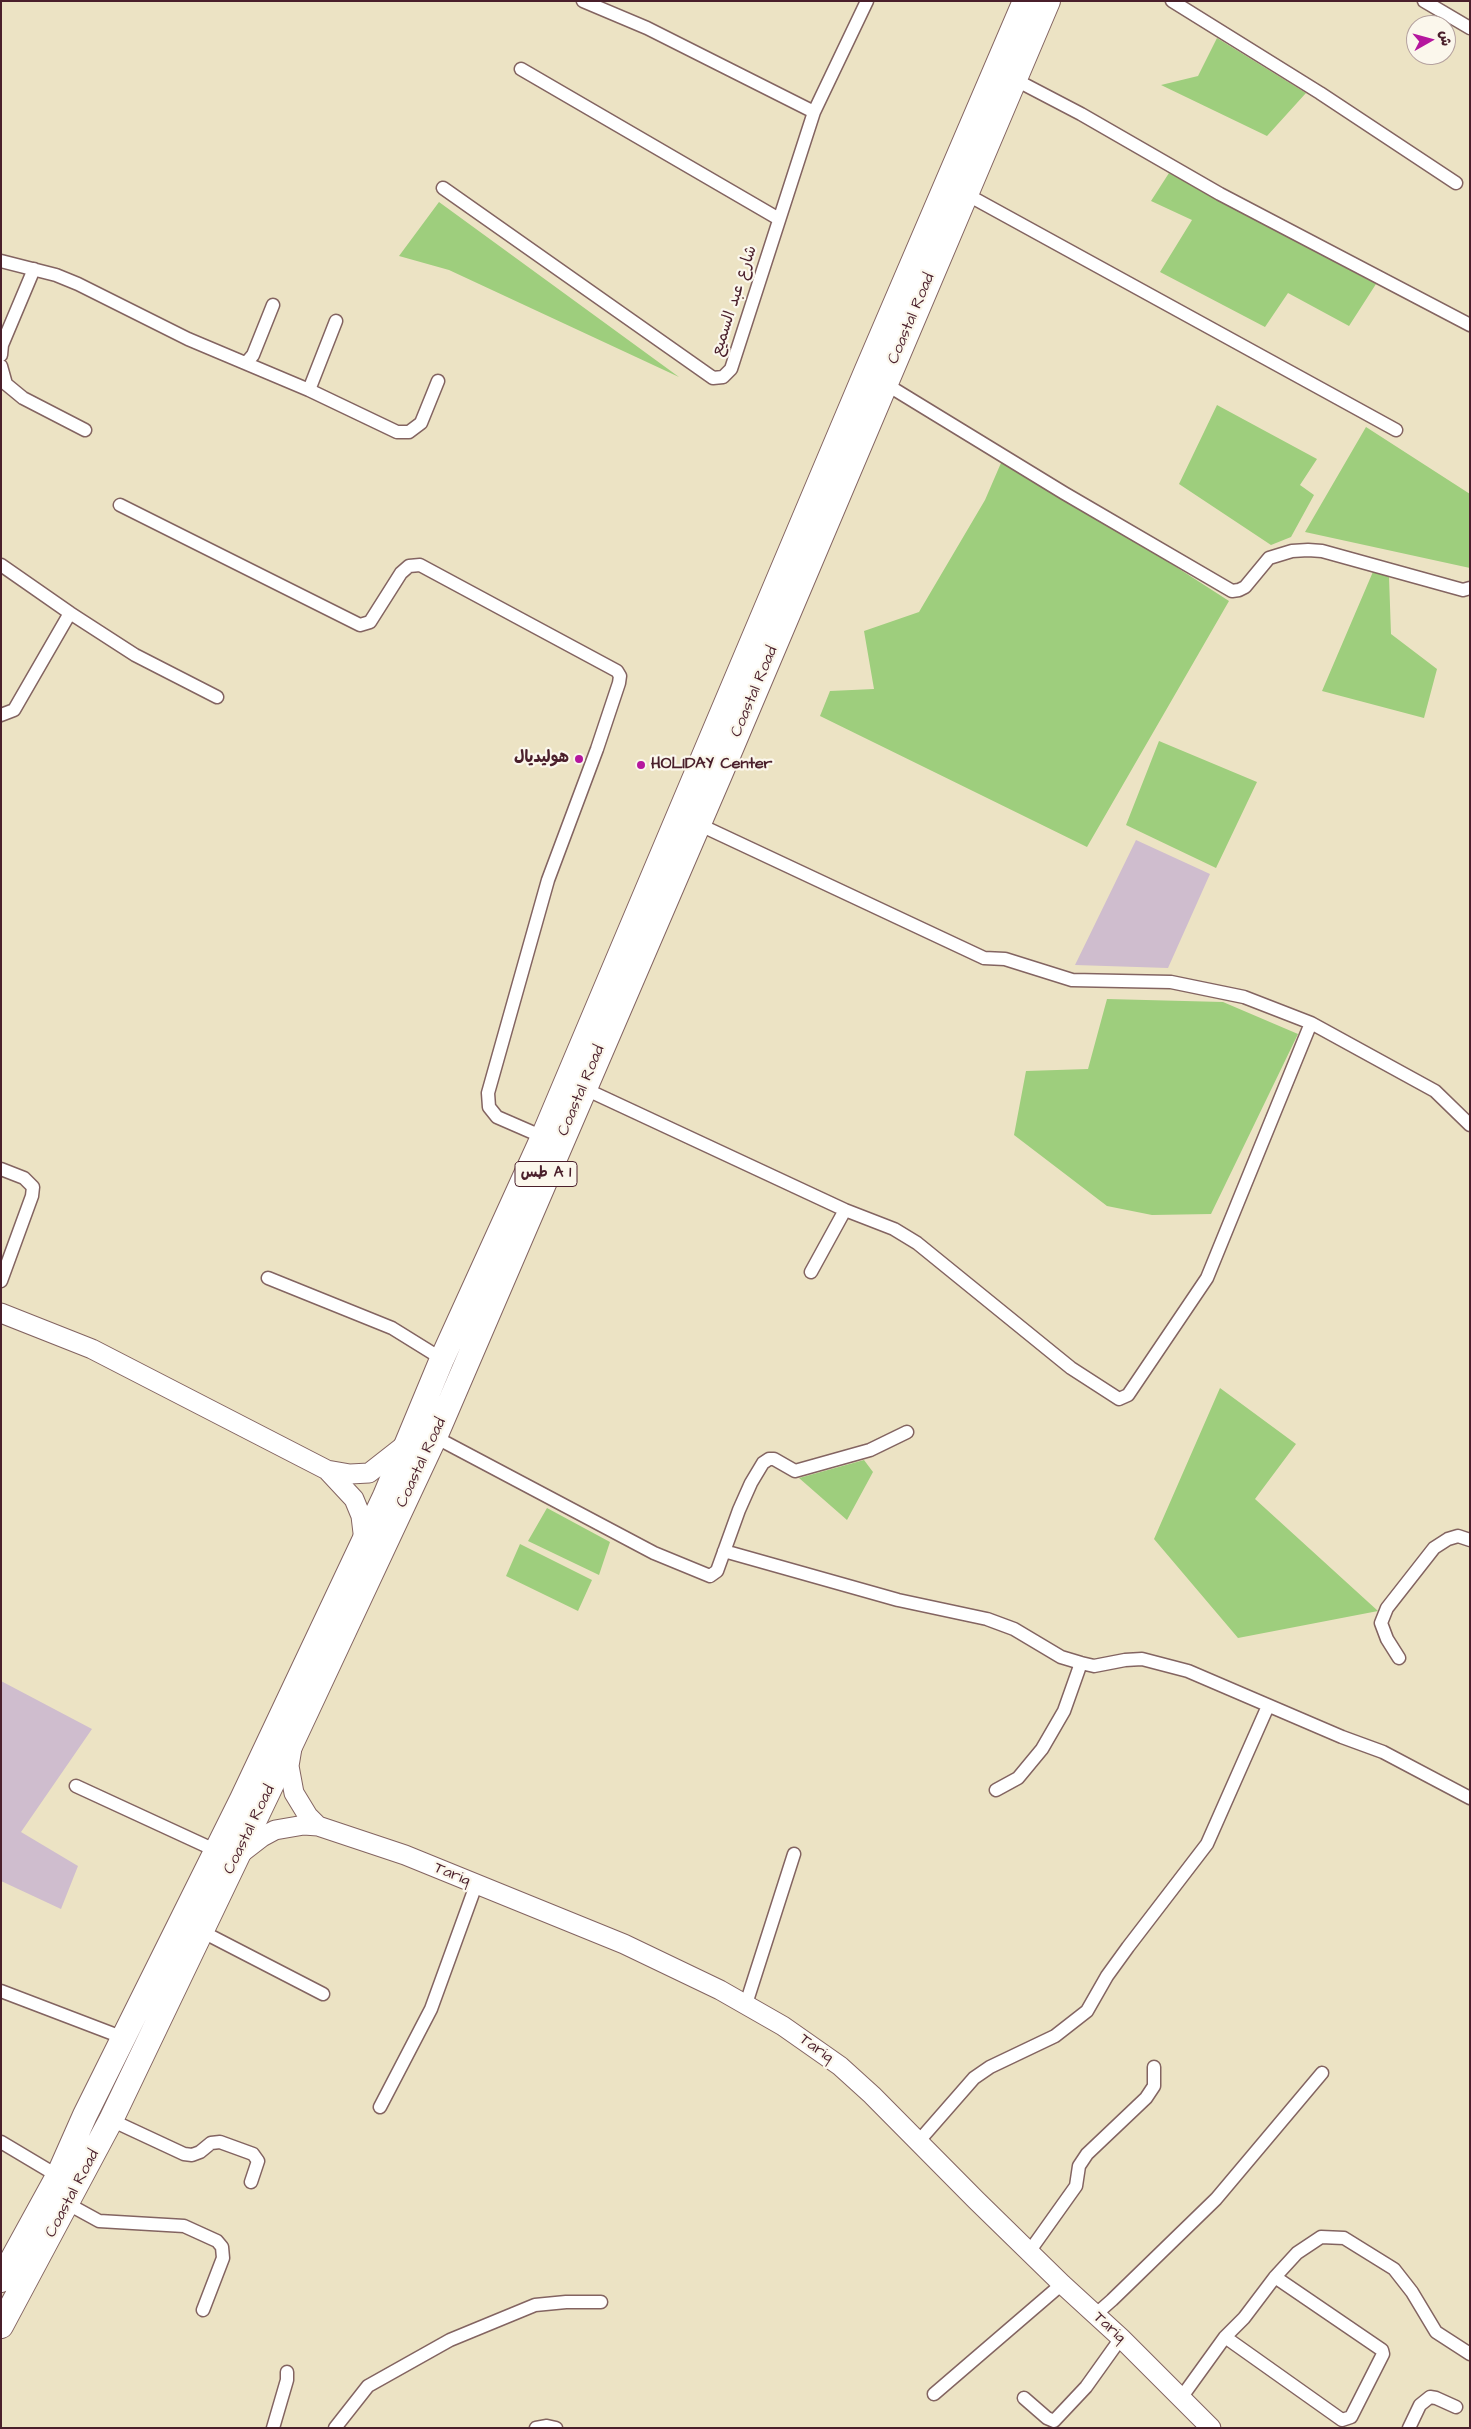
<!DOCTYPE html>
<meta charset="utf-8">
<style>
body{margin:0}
#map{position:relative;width:1471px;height:2429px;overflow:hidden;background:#ece3c4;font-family:"Architects Daughter","Playpen Sans Arabic",sans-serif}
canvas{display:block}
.frame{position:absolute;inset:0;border:2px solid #4a1f2b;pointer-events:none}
.north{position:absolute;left:1406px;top:15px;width:50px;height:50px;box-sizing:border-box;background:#fbf7ec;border:1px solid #b4a19f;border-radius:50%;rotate:83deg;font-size:14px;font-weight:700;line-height:20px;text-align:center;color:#4a1f2b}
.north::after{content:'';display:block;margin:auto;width:18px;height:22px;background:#b5179e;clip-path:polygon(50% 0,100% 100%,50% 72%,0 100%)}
</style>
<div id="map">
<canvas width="1471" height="2429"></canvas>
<div class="frame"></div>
<div class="north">ش</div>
</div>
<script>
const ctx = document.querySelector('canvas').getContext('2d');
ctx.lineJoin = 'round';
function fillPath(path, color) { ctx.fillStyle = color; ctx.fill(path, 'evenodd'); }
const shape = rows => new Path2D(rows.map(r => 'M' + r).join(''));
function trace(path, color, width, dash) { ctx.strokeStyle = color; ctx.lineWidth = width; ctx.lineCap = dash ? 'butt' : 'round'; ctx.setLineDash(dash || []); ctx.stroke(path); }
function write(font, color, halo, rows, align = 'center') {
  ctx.font = font + ' "Architects Daughter","Playpen Sans Arabic",sans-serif'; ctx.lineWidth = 4.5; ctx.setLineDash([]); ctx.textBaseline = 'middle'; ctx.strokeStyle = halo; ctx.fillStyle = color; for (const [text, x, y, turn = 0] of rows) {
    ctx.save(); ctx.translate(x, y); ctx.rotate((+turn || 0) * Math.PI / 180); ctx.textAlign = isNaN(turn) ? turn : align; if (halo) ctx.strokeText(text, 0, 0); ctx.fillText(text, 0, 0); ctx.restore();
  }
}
fillPath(shape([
 [1136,840,1210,874,1168,968,1075,965],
 [1,1681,92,1729,21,1832,78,1866,61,1909,1,1881]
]), '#cfbdce');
fillPath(shape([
 [1217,38,1306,93,1267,136,1161,85,1198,76],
 [1169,173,1376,284,1349,326,1288,293,1265,327,1160,272,1192,220,1151,201],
 [439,202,679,377,449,270,399,256],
 [1217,405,1317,459,1300,485,1314,495,1291,537,1271,545,1179,484],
 [1366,427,1470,494,1470,568,1305,532],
 [1004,456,1229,601,1087,847,820,716,830,691,874,689,864,631,919,612,985,500],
 [1375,567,1389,577,1391,634,1437,669,1424,718,1322,691],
 [1159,741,1257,782,1216,868,1126,825],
 [1107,999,1223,1002,1298,1034,1211,1214,1152,1215,1107,1206,1014,1135,1026,1071,1088,1069],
 [1220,1388,1296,1444,1255,1499,1378,1611,1238,1638,1154,1539],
 [864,1460,873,1472,847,1520,799,1478],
 [547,1508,610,1542,599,1575,528,1541],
 [520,1544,592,1580,578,1611,506,1576]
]), '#9ece7d');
const street = shape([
 [583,1,647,28,814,112],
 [1172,1,1320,93,1456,183],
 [1424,1,1470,28],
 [521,69,779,219],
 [1014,79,1081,114,1220,194,1470,325],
 [443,188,713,378,723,377,731,369,814,112,867,1],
 [966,194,1396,430],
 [1,261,56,275,78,284,188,339,309,390,336,321],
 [1,355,2,345,34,269],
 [247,362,253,355,273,305],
 [1,366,6,384,23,398,85,430],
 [884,383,1064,493,1232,591,1239,590,1245,587,1269,558,1292,551,1308,550,1322,551,1463,590,1470,588],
 [309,390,397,432,409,432,421,423,438,381],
 [120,505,360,625,370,622,401,573,409,566,420,565,617,671,620,676,619,683,597,749,548,880,488,1093,489,1107,497,1117,543,1137],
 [1,565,70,613],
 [1,715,14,710,70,613,135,655,217,697],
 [698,824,984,958,1005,959,1072,980,1171,982,1244,997,1311,1023,1435,1091,1470,1125],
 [583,1088,845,1210,894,1229,917,1243,1071,1368,1119,1399,1128,1395,1207,1278,1311,1023],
 [1,1169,24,1178,33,1187,32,1196,1,1281],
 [811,1272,845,1210],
 [268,1278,392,1328,442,1359],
 [435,1437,654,1553,710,1576,717,1571,739,1510,751,1483,763,1463,769,1459,774,1459,795,1471,870,1450,907,1432],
 [724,1551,898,1600,987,1619,1014,1629,1061,1657,1081,1663,1094,1666,1125,1660,1142,1659,1188,1671,1342,1737,1383,1752,1470,1798],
 [1399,1658,1387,1639,1381,1623,1387,1608,1434,1548,1448,1539,1458,1536,1470,1540],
 [76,1786,217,1851],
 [996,1790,1018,1778,1042,1749,1064,1711,1081,1663],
 [201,1931,323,1994],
 [1,1991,124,2038],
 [746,2004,794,1854],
 [380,2107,431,2009,476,1885],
 [111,2120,184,2154,192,2155,200,2152,211,2143,220,2142,253,2154,258,2161,251,2182],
 [1,2142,58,2176],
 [918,2142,974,2078,990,2067,1055,2036,1087,2011,1107,1976,1128,1947,1207,1844,1268,1706],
 [68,2204,99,2221,184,2226,217,2241,222,2247,223,2258,203,2310],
 [1029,2252,1076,2186,1079,2166,1087,2154,1146,2098,1154,2086,1154,2067],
 [1095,2315,1112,2300,1216,2199,1322,2073],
 [1225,2337,1342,2420,1351,2417,1383,2354,1382,2350,1275,2277],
 [934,2394,1062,2284],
 [1024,2398,1047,2418,1054,2421,1086,2387,1121,2338],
 [1181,2398,1225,2337,1244,2318,1275,2277,1297,2253,1321,2237,1344,2238,1394,2269,1412,2292,1436,2332,1470,2354],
 [273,2428,287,2380,287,2372],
 [335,2428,368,2386,450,2340,535,2305,566,2302,601,2302],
 [536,2428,547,2426,556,2428],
 [1409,2428,1420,2405,1430,2397,1436,2398,1456,2407]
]);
const secondary = shape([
 [1,1313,92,1349,327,1470,354,1499,361,1516,364,1541],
 [327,1470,350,1474,369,1473,406,1444],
 [292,1748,289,1766,294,1793,308,1816,318,1826],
 [240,1854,262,1837,275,1830,304,1825,318,1826,405,1855,624,1944,720,1990,783,2026,840,2066,872,2095,976,2200,1062,2284,1121,2338,1211,2428]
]);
const highway = shape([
 [1,2280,58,2176,85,2115,242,1799,385,1496,442,1359,543,1137,866,372,1025,1],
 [1,2326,111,2120,294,1738,435,1437,719,777,1048,1]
]);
trace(street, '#836461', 15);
trace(secondary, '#836461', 21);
trace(highway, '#836461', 26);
trace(street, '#fff', 12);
trace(secondary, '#fff', 19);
trace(highway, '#fff', 24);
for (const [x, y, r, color] of [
 [579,759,5,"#b5179e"],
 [641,765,5,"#b5179e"]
]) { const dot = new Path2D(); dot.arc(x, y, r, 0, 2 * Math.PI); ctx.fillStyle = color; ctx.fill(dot); trace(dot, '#fbf7ec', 2); }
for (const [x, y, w] of [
 [546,1174,62]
]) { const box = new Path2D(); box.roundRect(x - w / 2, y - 12.5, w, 25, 4); ctx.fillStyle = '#fbf7ec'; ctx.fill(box); trace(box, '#4a1f2b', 1); }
write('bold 15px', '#4a1f2b', null, [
 ["طس A 1",546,1174]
]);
write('16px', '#4a1f2b', '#fbf7ec', [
 ["شارع عبد السميع",735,301,-72],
 ["Coastal Road",912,319,-67],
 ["Coastal Road",755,692,-67],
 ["Coastal Road",582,1091,-67],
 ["Coastal Road",422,1463,-65],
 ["Coastal Road",250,1830,-64],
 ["Tariq",452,1875,22],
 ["Tariq",816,2049,35],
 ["Coastal Road",73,2194,-62],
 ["Tariq",1109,2328,42]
]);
write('bold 16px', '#4a1f2b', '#fbf7ec', [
 ["هوليديال",569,759],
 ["HOLIDAY Center",651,765,"left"]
], 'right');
</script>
